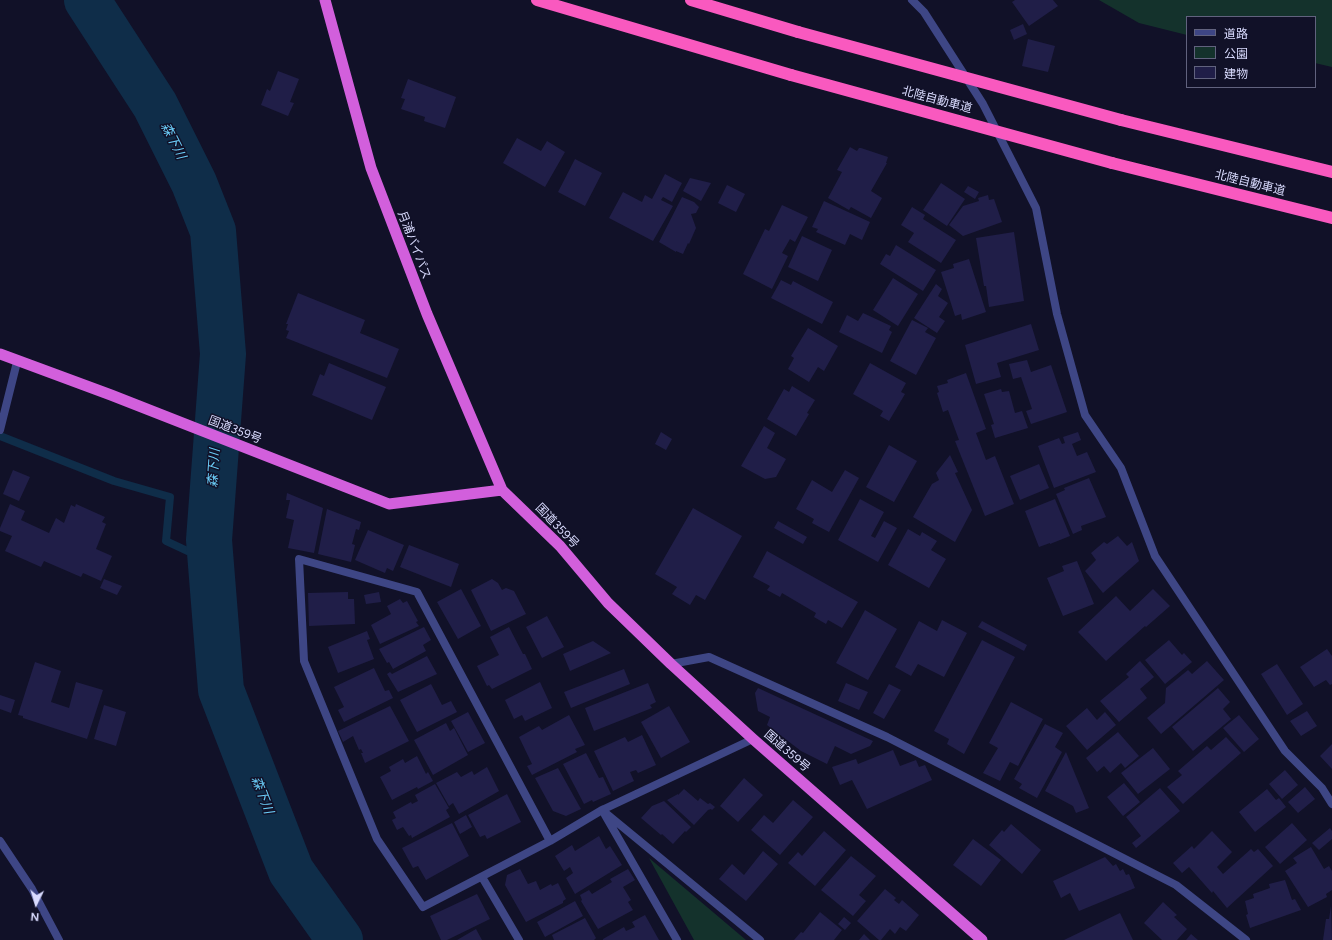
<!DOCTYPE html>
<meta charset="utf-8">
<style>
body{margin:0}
#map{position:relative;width:1332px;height:940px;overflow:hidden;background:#111128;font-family:Figtree,"Noto Sans JP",sans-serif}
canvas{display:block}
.legend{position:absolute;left:1186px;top:16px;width:130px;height:72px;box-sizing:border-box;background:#111128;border:1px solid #61627e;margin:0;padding:5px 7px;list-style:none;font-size:12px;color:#d9dbfe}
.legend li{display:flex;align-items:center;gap:8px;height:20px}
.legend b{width:20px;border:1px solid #61627e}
.north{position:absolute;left:16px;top:884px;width:40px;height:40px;-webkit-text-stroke:3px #111128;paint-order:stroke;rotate:185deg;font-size:11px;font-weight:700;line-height:16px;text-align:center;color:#d9dbfe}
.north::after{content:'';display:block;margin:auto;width:14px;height:18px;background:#d9dbfe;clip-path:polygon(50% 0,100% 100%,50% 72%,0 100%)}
</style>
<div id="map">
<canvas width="1332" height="940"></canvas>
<ul class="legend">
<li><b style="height:5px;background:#3e4685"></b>道路</li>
<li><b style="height:11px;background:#14322c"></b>公園</li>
<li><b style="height:11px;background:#201e48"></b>建物</li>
</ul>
<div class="north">N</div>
</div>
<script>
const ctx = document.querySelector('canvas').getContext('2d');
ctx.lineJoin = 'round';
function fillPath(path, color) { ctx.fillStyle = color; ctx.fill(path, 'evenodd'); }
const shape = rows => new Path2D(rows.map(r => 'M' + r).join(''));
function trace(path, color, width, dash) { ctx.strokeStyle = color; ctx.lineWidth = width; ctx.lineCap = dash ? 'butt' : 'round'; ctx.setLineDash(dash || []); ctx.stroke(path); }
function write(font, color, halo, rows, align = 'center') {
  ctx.font = font + ' Figtree,"Noto Sans JP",sans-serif'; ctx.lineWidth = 3; ctx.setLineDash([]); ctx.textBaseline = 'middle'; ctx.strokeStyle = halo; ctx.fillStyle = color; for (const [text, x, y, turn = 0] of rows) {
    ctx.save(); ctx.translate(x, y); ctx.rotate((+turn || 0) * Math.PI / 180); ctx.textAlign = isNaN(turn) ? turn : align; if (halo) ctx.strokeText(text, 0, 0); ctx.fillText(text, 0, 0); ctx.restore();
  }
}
fillPath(shape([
 [1099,0,1332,0,1332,67,1315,63,1315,17,1187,17,1187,35,1139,23],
 [649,858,746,940,694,940]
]), '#14322c');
trace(shape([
 [0,436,114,481,170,497,166,541,211,562]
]), '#0f2d49', 8);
trace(shape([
 [87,0,155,105,194,183,213,231,223,354,209,540,221,690,291,871,340,940]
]), '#0f2d49', 46);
fillPath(shape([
 [1015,0,1053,0,1058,6,1029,26,1012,2],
 [1023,24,1027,34,1014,40,1010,30],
 [1028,39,1055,46,1048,72,1022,66],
 [278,71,299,79,290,102,294,103,288,116,261,105,267,89,270,91],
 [408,79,456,97,445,128,424,121,425,117,401,109,405,99,401,98],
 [517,138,541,151,547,141,565,152,545,187,503,163],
 [850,147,857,151,859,148,861,148,888,157,886,163,887,163,871,191,882,198,871,218,851,207,849,210,828,198,842,172,837,170],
 [575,159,602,173,585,206,558,192],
 [665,174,682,183,672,202,663,197,661,200,673,206,653,241,609,218,623,192,642,202,645,195,652,199],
 [690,178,711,183,701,201,683,191],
 [941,183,965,199,947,226,923,210],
 [727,185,745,194,736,212,718,203],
 [968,186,979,192,975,199,964,192],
 [988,195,989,200,994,199,1002,222,963,236,949,225,963,206,979,201,978,198],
 [682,197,694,202,699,207,696,213,691,214,696,228,689,244,688,243,683,254,676,251,676,252,659,242],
 [824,201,870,222,862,240,850,234,845,245,816,232,818,229,812,227],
 [782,205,808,217,795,242,790,239,782,253,788,256,772,289,743,274,765,229,769,231],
 [912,207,925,215,923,219,956,240,941,263,908,242,914,233,901,225],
 [1014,232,1024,301,989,307,986,286,984,286,976,238],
 [802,236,832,250,818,281,788,267],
 [896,245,936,270,923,291,880,264,886,254,890,256],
 [969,259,986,312,962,320,961,314,955,316,941,272,954,268,953,264],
 [893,278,918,294,898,326,873,310],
 [781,280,791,285,793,281,833,302,822,324,771,298],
 [936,284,942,289,938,296,948,303,939,317,945,321,937,333,914,318],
 [298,293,365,320,360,333,399,349,387,378,286,338,289,331,286,330,288,324,286,324],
 [863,313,891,326,889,330,892,332,882,353,839,332,847,315,858,321],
 [912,320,928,328,925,332,936,338,916,375,890,361],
 [1031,324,1039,350,997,363,1001,377,976,384,965,345],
 [808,328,838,346,824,371,818,367,809,382,788,369,794,358,791,356],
 [1027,360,1031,372,1051,365,1067,412,1031,424,1026,411,1032,409,1021,377,1013,379,1009,364],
 [329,363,386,387,372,420,312,395,320,374,324,376],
 [870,363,906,383,901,392,905,394,889,421,880,416,883,411,853,394],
 [966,373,986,429,976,433,986,460,995,456,1014,504,985,516,955,441,959,440,948,410,943,412,937,393,939,392,937,386,948,383,947,380],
 [792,386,815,400,807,413,809,414,796,436,767,419,784,389,789,392],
 [1001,389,1002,392,1009,391,1015,413,1022,411,1028,428,995,438,991,425,994,424,984,394],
 [764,426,775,433,767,448,786,459,776,477,765,479,741,466],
 [661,432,672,439,666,450,655,444],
 [1078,432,1081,440,1072,444,1077,456,1087,452,1096,472,1054,488,1038,446,1059,438,1062,444,1065,443,1063,437],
 [889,445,917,461,894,502,866,487],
 [950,455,958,472,955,473,972,510,955,542,913,517,932,484,939,480,936,473],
 [1039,464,1049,488,1020,500,1010,476],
 [13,470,30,477,19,501,3,494],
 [845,470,859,478,829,532,812,523,814,519,796,509,812,480,832,492],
 [1089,478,1106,517,1081,526,1082,530,1073,534,1056,494,1065,490,1064,488],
 [287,493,323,508,314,553,288,548,294,520,286,518,290,500,286,500],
 [860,499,884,512,871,536,875,538,884,521,897,528,878,562,838,540],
 [1055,499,1070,536,1050,544,1050,543,1039,547,1025,511],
 [10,504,25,511,21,520,49,533,56,518,64,523,71,505,75,507,76,504,105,517,102,522,106,524,96,549,112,556,101,581,83,573,81,577,44,561,41,567,5,551,12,536,0,531,0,528],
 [693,508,742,536,705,600,696,595,690,605,672,594,677,587,655,574],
 [327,509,361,522,359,530,356,529,352,544,355,545,351,562,318,554],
 [778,521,807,537,803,544,774,528],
 [908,529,920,536,922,532,937,541,931,550,946,559,929,588,888,565],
 [368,530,404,545,393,571,387,568,385,573,355,560],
 [1118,536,1127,546,1132,542,1139,561,1103,593,1085,571,1096,560,1091,553,1104,542,1107,544],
 [409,545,459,564,451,587,400,567],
 [767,551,858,602,842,628,828,620,826,624,814,617,816,613,782,593,780,597,767,590,770,586,753,577],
 [1077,561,1094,604,1063,616,1047,578,1064,571,1062,566],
 [104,579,122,586,117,595,100,588],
 [492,579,498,583,502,590,506,588,514,591,526,614,491,631,471,590],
 [461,589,481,626,458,639,437,602],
 [1153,589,1170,606,1146,627,1145,626,1106,661,1078,632,1116,596,1130,611],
 [348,592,348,599,354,599,355,624,309,626,308,593],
 [379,592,381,602,366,604,364,595],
 [400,599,403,603,407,601,418,621,416,622,419,626,380,644,371,625,391,614,387,606],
 [865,610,897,629,868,680,836,663],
 [547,616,564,647,542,658,526,627],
 [942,620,967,633,944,677,918,664,911,676,895,667,919,621,937,631],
 [982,621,1027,645,1024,651,978,627],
 [424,627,431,640,423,645,426,651,393,669,389,662,387,663,379,649],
 [509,627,523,654,525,654,532,669,492,689,489,685,487,686,477,666,499,655,490,637],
 [367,631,370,639,367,640,374,659,338,673,328,647],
 [982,640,1015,657,964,754,947,744,949,739,934,731],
 [1169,640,1182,655,1184,653,1192,662,1165,684,1145,660],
 [593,641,611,653,570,671,563,654],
 [1327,649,1332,656,1332,684,1330,685,1326,680,1314,687,1300,667],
 [427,656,437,674,398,692,387,674,390,672,392,674],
 [1140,661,1154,677,1140,689,1147,698,1119,722,1100,701,1129,677,1126,674],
 [1207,661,1224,680,1161,734,1147,718,1165,703,1166,688,1188,670,1192,674],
 [35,662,61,671,51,702,69,708,76,682,103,690,87,739,23,718,23,716,18,715],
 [1277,664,1303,704,1287,715,1261,674],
 [374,668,385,691,389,690,393,698,344,722,338,710,344,707,334,687],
 [624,669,630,684,571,708,564,692],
 [540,682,552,708,525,721,522,715,514,719,505,700],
 [648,683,656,702,650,705,652,708,594,731,585,708],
 [846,683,868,692,859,710,838,701],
 [431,684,442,705,451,701,457,712,417,732,400,700],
 [889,684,901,690,884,719,873,713],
 [758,688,873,741,870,746,851,754,835,746,827,764,801,751,767,725,770,717,758,711,755,693],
 [1218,688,1230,702,1223,709,1231,719,1193,751,1172,727],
 [0,695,15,700,11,713,0,709],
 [1011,702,1043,719,1018,766,1010,762,1000,781,983,773,998,748,989,743],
 [104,705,126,712,116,746,94,739],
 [390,706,409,741,365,763,361,753,363,753,361,749,359,750,353,736,343,742,338,731],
 [669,706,690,742,661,758,641,722],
 [1087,708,1097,720,1105,712,1116,725,1087,750,1066,726],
 [1307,711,1317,726,1301,736,1290,721],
 [468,712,485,743,468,752,451,721],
 [569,715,585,745,575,749,577,752,532,775,527,766,532,764,519,737,539,726,542,730],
 [1239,715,1259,739,1244,752,1223,728],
 [446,723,450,731,454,728,468,755,433,775,414,740],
 [1045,724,1063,733,1055,747,1062,752,1037,798,1019,788,1022,784,1014,779],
 [1118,732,1139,756,1125,768,1121,763,1110,773,1104,766,1097,772,1086,758],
 [642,735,656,765,638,773,636,770,630,772,634,781,613,791,594,751,625,737,628,742],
 [1226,737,1241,753,1183,804,1167,787,1182,775,1178,771,1207,746,1211,750],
 [1332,744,1332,769,1320,756],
 [1153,748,1170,769,1138,794,1121,773],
 [893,750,900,766,916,760,919,767,925,765,932,780,867,809,852,780,840,785,832,767,856,759,858,764],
 [1066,752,1089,808,1076,813,1073,806,1045,791],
 [586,753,599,778,603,777,611,794,593,802,592,800,584,804,563,764],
 [417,756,426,774,428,772,433,781,418,789,417,787,392,800,380,777,391,771,389,767,403,759,405,763],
 [487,767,499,791,459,814,453,803,449,806,436,783,457,772,461,777,472,771,474,775],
 [558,768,581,809,566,816,553,811,535,778],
 [1285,770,1298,785,1282,799,1269,784],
 [744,778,763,795,738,822,720,806],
 [1124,783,1140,802,1123,816,1107,797],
 [435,784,449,808,446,810,450,817,412,838,411,835,409,836,403,827,397,830,392,820,396,818,393,812,411,802,412,804,418,801,415,795],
 [1305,787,1315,799,1298,813,1288,802],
 [1160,788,1180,811,1136,848,1132,843,1141,836,1126,817],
 [684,789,698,801,700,798,708,804,710,803,715,807,712,810,711,809,708,810,694,825,667,800,678,794,678,795],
 [1267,789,1276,800,1279,798,1286,807,1255,832,1239,812],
 [507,794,521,822,487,839,485,835,480,837,468,815],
 [793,800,813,817,780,855,751,830,764,815,773,823],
 [664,801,691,827,686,832,685,831,673,844,662,834,661,835,641,818,652,806],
 [466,815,472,827,460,834,454,822],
 [452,823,469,856,426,880,418,866,413,868,402,848],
 [1292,823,1307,840,1280,864,1265,847],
 [1011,824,1041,850,1022,874,989,845,1002,830,1004,832],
 [1330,828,1332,831,1332,839,1319,850,1312,843],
 [824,831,846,850,815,886,788,863,798,852,802,856],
 [1212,831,1232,852,1217,867,1223,874,1251,849,1254,852,1258,849,1273,866,1227,908,1213,891,1212,893,1189,867,1182,873,1173,863,1192,846,1194,849],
 [599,836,606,849,610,846,622,865,575,894,566,878,573,873,570,867,564,871,555,856,572,845,575,851],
 [973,839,1001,860,981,886,953,865],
 [1311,847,1324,869,1329,866,1332,871,1332,890,1326,894,1327,897,1308,907,1285,871,1297,863,1293,858],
 [763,851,778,864,746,901,719,879,732,864,744,875],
 [851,856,876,876,859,895,866,901,853,916,821,890],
 [1105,857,1113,866,1116,864,1120,871,1123,869,1126,875,1129,874,1135,888,1079,911,1070,893,1061,898,1053,881],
 [520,869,528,884,536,881,540,890,551,884,552,886,558,883,566,899,563,901,563,903,526,922,505,885,507,875],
 [628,869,635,880,623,887,631,900,628,902,633,910,598,929,581,901,582,900,580,895,589,890,592,894,612,882,610,879],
 [1285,880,1292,900,1295,899,1301,910,1250,928,1246,915,1248,914,1245,901,1254,898,1253,894,1270,888,1269,884],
 [885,889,896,898,894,900,899,904,902,900,919,915,906,931,900,927,895,934,890,929,881,940,879,940,857,921],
 [477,894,490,919,447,940,441,940,430,916],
 [575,901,583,916,545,937,537,922],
 [1163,902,1177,915,1174,917,1187,929,1177,940,1162,940,1144,923],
 [1331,906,1332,940,1323,940,1326,919,1329,919],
 [820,912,842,930,834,940,794,940,801,932,803,933],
 [1120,913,1133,940,1064,940],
 [645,915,659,940,603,940,603,939,624,927,626,931,635,927,632,922],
 [844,917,851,923,845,930,838,924],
 [585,918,596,938,594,940,554,940,552,935],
 [476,929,482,940,457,940],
 [864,934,870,940,859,940],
 [1191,934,1198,940,1186,940]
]), '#201e48');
trace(shape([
 [912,0,924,12,983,104,1036,208,1057,314,1085,415,1121,468,1155,556,1285,751,1322,788,1332,804],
 [0,430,17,362],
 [671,664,709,657,887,737,1176,885,1246,940],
 [602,810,760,940],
 [605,815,677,940],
 [0,841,32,889,59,940],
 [550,841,417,592,299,559,304,661,377,839,423,907,550,841,602,810,753,739],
 [482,877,519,940]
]), '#3e4685', 8);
trace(shape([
 [325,0,371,168,427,314,502,490,560,546,608,603,671,664,753,739,982,940],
 [0,354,111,395,389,504,502,490]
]), '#d25fdc', 11);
trace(shape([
 [537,0,791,75],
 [691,0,798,32],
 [1121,120,1332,172],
 [1112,163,1332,218]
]), '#f959bf', 12);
trace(shape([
 [798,32,1121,120],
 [791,75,1112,163]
]), '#f959bf', 12);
write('12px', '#d9dbfe', '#111128', [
 ["北陸自動車道",937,100,15],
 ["北陸自動車道",1250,183,14],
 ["月浦バイパス",414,245,69],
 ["国道359号",235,430,21],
 ["国道359号",557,526,46],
 ["国道359号",787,751,41]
]);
write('italic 13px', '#6bcef9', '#111128', [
 ["森下川",173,141,63],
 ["森下川",214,468,-86],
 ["森下川",262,795,69]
]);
</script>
